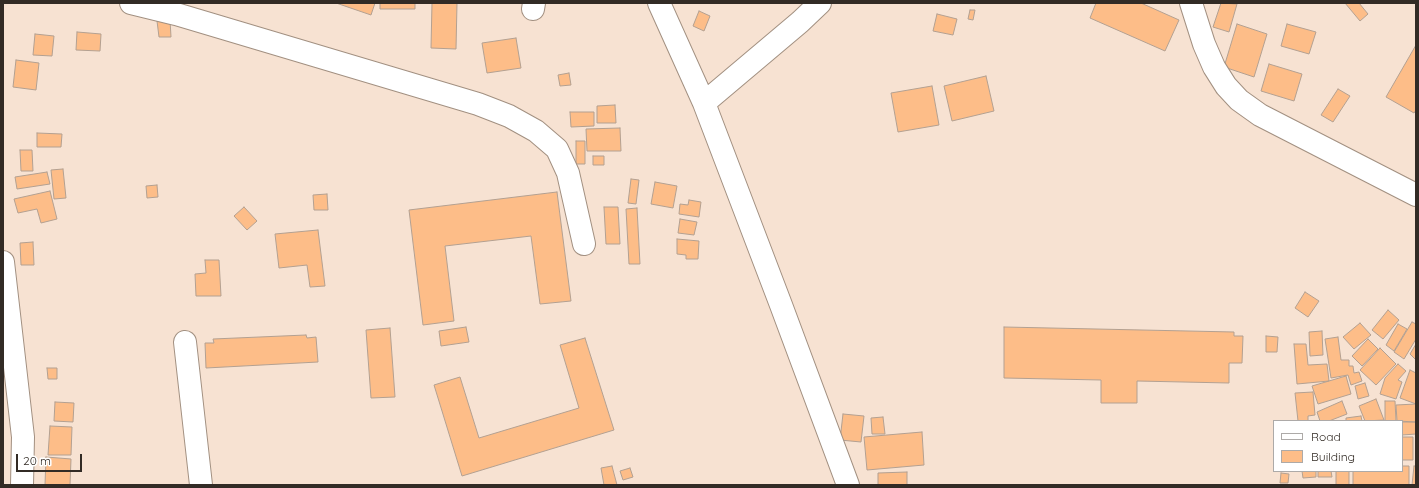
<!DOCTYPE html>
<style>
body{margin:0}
#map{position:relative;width:1419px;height:488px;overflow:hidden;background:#f7e2d2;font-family:Quicksand,sans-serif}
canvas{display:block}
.frame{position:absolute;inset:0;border:4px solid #322b25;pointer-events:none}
.legend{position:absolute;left:1273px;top:420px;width:130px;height:52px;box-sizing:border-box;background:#fff;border:1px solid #adaaa8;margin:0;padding:5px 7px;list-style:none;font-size:12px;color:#322b25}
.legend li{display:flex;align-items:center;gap:8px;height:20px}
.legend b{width:20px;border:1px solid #adaaa8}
.scale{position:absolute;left:16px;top:454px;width:66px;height:18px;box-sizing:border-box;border:2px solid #322b25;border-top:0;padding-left:5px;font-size:12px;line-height:14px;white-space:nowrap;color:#322b25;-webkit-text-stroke:3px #fff;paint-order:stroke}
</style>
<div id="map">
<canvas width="1419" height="488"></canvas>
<div class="frame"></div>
<ul class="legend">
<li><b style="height:5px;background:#fff"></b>Road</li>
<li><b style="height:11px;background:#fdbd88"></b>Building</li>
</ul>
<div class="scale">20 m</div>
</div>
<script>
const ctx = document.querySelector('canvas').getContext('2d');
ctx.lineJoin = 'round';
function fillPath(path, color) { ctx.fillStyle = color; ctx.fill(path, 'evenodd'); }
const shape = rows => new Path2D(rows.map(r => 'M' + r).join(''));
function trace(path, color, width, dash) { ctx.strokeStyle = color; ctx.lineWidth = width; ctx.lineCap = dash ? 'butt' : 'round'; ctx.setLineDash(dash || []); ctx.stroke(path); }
const building = shape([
 [336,3,375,3,371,15,336,3],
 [380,3,415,3,415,9,380,9,380,3],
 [432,3,457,3,456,49,431,48,432,3],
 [1096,3,1141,3,1179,20,1165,51,1090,18,1096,3],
 [1221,3,1237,4,1229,32,1213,27,1221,3],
 [1345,3,1359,3,1368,14,1360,21,1345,3],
 [970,10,975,10,973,20,968,19,970,10],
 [699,11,710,16,704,31,693,26,699,11],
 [937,14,957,19,953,35,933,31,937,14],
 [170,20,171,37,159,37,157,21,170,20],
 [1237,24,1267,34,1254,77,1224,67,1237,24],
 [1287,24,1316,32,1309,54,1281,46,1287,24],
 [77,32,101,34,100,51,76,50,77,32],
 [35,34,54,36,52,56,33,55,35,34],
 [516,38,521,68,487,73,482,43,516,38],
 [1416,45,1416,110,1414,113,1386,97,1416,45],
 [16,60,39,63,36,90,13,87,16,60],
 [1269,64,1302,74,1294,101,1261,91,1269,64],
 [569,73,571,85,560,86,558,75,569,73],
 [986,76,994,111,952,121,944,86,986,76],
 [932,86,939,125,898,132,891,93,932,86],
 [1338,89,1350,96,1333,122,1321,115,1338,89],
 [615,105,616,123,597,123,597,106,615,105],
 [570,112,594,112,594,126,571,127,570,112],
 [620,128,621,151,587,151,586,129,620,128],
 [37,133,62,134,61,147,37,147,37,133],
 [576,141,585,141,585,164,576,164,576,141],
 [20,150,32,150,33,171,21,171,20,150],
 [593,156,604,156,604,165,593,165,593,156],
 [63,169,66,198,54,199,51,170,63,169],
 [47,172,50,184,17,189,15,177,47,172],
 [631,179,639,180,636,204,628,203,631,179],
 [655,182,677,186,673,208,651,204,655,182],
 [157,185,158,197,147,198,146,186,157,185],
 [50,191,57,219,41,223,37,209,18,213,14,199,50,191],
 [557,192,571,301,540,304,531,236,445,246,454,321,423,325,409,210,557,192],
 [327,194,328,210,314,210,313,195,327,194],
 [689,200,701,202,699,217,679,214,680,204,688,205,689,200],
 [244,207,257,221,247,230,234,216,244,207],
 [604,207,618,207,620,244,606,244,604,207],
 [637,208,640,264,629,264,626,209,637,208],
 [680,219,697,222,694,235,678,233,680,219],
 [318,230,325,286,310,287,307,265,279,268,275,234,318,230],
 [677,239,699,241,698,259,686,259,686,255,677,254,677,239],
 [33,242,34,265,21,265,20,243,33,242],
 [205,260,219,260,221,296,196,296,195,274,206,273,205,260],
 [1305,292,1319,301,1308,317,1295,308,1305,292],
 [1388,310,1399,320,1383,339,1372,330,1388,310],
 [1412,322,1416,324,1416,339,1404,359,1394,352,1412,322],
 [1360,323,1371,335,1354,349,1343,337,1360,323],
 [1398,324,1407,329,1394,351,1386,345,1398,324],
 [466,327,469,342,441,346,439,331,466,327],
 [1004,327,1234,332,1234,336,1243,336,1242,363,1229,363,1229,383,1137,381,1137,403,1101,403,1101,380,1004,378,1004,327],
 [390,328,395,397,371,398,366,330,390,328],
 [1322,331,1323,355,1310,356,1309,332,1322,331],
 [306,335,307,338,316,337,318,362,206,368,205,343,214,343,213,339,306,335],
 [1266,336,1278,337,1277,352,1266,352,1266,336],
 [1338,337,1341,360,1349,360,1349,366,1353,366,1354,373,1359,372,1362,381,1351,385,1348,375,1331,378,1325,339,1338,337],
 [585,338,614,430,462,476,434,385,460,377,479,438,579,408,560,345,585,338],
 [1368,339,1378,349,1362,366,1352,356,1368,339],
 [1294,344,1306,344,1308,365,1327,364,1329,381,1297,384,1294,344],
 [1416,344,1416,360,1410,354,1416,344],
 [1380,348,1396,364,1376,385,1360,370,1380,348],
 [1398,364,1406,371,1398,380,1402,382,1396,399,1380,394,1385,378,1398,364],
 [47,368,57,368,57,379,48,379,47,368],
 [1410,370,1416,373,1416,404,1400,398,1410,370],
 [1346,376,1351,394,1318,404,1312,386,1346,376],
 [1365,383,1369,396,1358,399,1355,386,1365,383],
 [1313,392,1315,415,1308,416,1308,421,1298,421,1295,393,1313,392],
 [1376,399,1384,420,1365,421,1359,406,1376,399],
 [1342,401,1347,414,1329,421,1320,421,1317,412,1342,401],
 [1385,401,1395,401,1396,421,1385,421,1385,401],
 [55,402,74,403,73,422,54,421,55,402],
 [1416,404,1416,422,1397,421,1396,405,1416,404],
 [843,414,864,416,861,442,840,440,843,414],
 [1361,416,1362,421,1346,421,1346,418,1361,416],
 [883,417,885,434,872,434,871,418,883,417],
 [1402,422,1416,422,1416,434,1402,435,1402,422],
 [50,426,72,427,71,455,48,455,50,426],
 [922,432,924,465,867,470,864,437,922,432],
 [1402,437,1413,437,1413,460,1402,460,1402,437],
 [46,457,71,459,70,485,45,485,46,457],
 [612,466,617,485,604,485,601,468,612,466],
 [1402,466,1409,466,1409,485,1353,485,1353,471,1402,471,1402,466],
 [1414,466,1416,466,1416,485,1412,485,1414,466],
 [630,468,633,477,623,480,620,471,630,468],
 [1302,471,1316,471,1316,477,1303,478,1302,471],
 [1318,471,1331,471,1332,477,1318,477,1318,471],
 [1336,471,1349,471,1349,485,1336,485,1336,471],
 [907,472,907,485,878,485,878,473,907,472],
 [1281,473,1289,474,1288,483,1280,483,1281,473]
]);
fillPath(building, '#fdbd88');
trace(building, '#b3a091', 1);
const street = shape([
 [131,3,176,14,478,104,509,116,536,131,557,149,568,173,584,244],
 [659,3,704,103,781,305,848,485],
 [1191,3,1204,44,1214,67,1226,86,1239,100,1260,115,1416,195],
 [533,9,534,3],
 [704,103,800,22,820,3],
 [3,262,23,437,22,485],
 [185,342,201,485]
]);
trace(street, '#a29081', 24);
trace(street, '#fff', 22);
</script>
